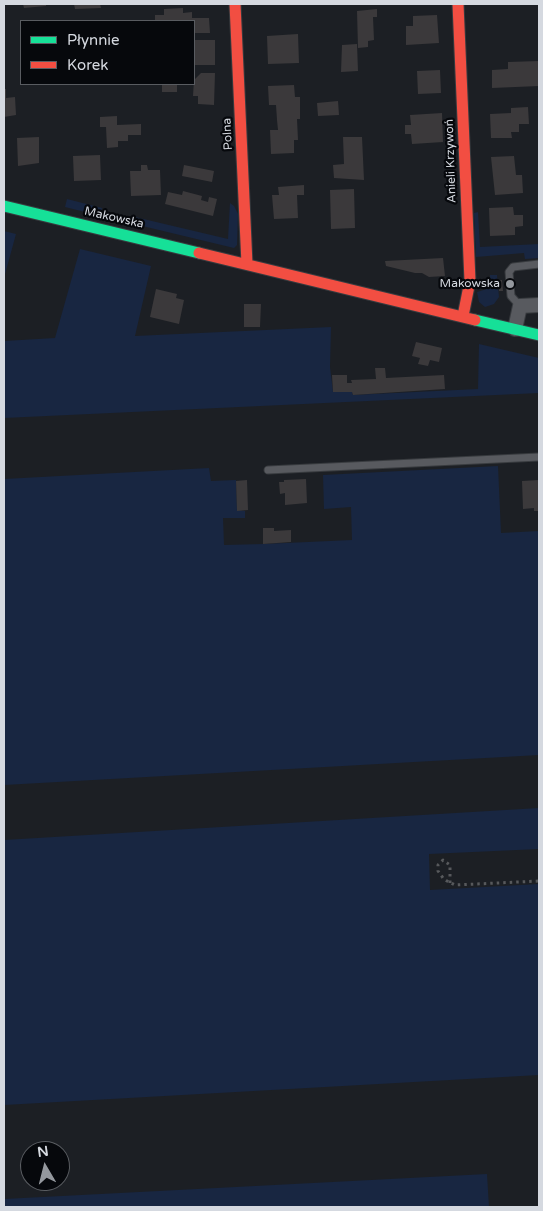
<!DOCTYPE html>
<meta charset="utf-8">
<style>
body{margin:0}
#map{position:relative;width:543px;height:1211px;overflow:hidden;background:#1c1f24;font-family:"Varela Round",sans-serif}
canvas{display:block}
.frame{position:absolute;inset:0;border:5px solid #d5d9e0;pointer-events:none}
.legend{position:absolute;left:20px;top:20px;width:175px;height:65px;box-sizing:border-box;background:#06080c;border:1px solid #595c61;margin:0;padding:6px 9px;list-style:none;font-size:15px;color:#d5d9e0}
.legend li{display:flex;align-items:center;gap:10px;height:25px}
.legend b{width:25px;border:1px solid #595c61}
.north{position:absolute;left:20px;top:1141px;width:50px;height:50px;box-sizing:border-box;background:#06080c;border:1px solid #595c61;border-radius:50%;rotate:352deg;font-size:14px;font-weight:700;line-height:20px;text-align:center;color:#d5d9e0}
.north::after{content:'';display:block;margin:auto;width:18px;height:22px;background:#94989e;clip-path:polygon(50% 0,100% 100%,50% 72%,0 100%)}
</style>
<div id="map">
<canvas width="543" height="1211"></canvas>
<div class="frame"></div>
<ul class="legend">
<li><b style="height:6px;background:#16e098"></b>Płynnie</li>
<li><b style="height:6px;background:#f24e42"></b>Korek</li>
</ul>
<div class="north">N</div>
</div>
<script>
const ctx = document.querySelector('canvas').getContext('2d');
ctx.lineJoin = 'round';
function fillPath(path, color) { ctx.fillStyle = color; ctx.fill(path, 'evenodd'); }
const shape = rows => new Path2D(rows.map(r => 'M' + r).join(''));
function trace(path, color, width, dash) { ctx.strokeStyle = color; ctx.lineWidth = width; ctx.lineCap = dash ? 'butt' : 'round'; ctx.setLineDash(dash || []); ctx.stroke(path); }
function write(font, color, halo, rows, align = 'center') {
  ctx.font = font + ' "Varela Round",sans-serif'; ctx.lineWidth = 4.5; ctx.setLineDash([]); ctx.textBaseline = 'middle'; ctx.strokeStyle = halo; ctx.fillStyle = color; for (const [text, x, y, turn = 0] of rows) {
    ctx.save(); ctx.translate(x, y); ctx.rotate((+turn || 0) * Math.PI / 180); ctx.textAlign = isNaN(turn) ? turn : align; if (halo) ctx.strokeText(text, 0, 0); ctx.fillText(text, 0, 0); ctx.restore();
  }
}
fillPath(shape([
 [67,199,102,208,101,216,65,207],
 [230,203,234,206,238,214,237,245,234,248,134,224,135,217,228,239],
 [478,212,480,247,539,244,539,258,525,259,524,253,476,257,474,213],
 [4,231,16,234,4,278],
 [80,249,151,266,135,336,331,327,330,367,333,392,352,392,353,395,478,389,479,344,539,358,539,393,4,418,4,341,55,338],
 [490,275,497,275,499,297,494,304,485,307,479,302,477,292,490,288],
 [498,466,501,533,539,531,539,755,4,785,4,479,209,468,211,481,236,480,237,510,245,511,245,518,223,518,224,545,264,544,352,540,351,507,324,509,323,475],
 [539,808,539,849,429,854,430,890,539,884,539,1075,4,1105,4,840],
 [487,1174,489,1207,4,1207,4,1199]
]), '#182641');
fillPath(shape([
 [23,4,46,4,46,6,24,8],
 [74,4,100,4,101,8,75,9],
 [183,8,183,13,192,12,192,18,209,18,210,33,194,33,194,21,155,21,155,15,164,15,164,9],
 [377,9,377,17,373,17,374,40,368,41,368,47,358,48,357,11],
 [437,15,439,43,406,45,406,26,413,26,413,16],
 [298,34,299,63,268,64,267,36],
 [194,40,215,40,215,65,194,65],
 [357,44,358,71,341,72,342,45],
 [539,61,539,86,492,88,492,70,508,69,508,62],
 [440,70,441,93,418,94,417,71],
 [201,73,215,73,214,105,198,104,198,96,193,96,194,80],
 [162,84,177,84,177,92,162,92],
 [294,85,295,97,300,97,300,119,297,119,298,140,294,140,294,153,271,154,270,130,278,130,277,120,276,105,269,105,268,86],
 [4,89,6,89,6,98,15,97,16,115,4,117],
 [338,101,339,115,318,116,317,103],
 [528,107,529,124,519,124,519,132,511,132,512,138,491,138,490,114,511,113,511,108],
 [442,113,443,142,412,144,411,134,405,134,405,125,411,125,410,115],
 [117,116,117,125,141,124,141,135,128,135,128,141,118,141,118,147,107,148,106,127,100,127,100,117],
 [39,137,39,163,18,166,17,138],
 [343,137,362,137,364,180,334,178,333,165,344,164],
 [100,155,101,180,74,181,73,156],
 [514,156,516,175,522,175,523,193,495,195,491,157],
 [141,165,147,165,148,170,160,170,161,195,131,196,130,171,141,171],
 [184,165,214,171,212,182,182,176],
 [304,185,304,195,297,195,298,218,274,219,272,195,279,195,278,187],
 [354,189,355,228,331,229,330,190],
 [183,191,202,196,201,200,208,202,209,197,217,199,213,216,165,204,168,192,182,195],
 [513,207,514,215,523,215,523,226,515,227,515,235,490,236,489,208],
 [443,258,445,276,429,277,422,273,415,273,386,266,385,261],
 [498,280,502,280,503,291,499,291],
 [156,289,177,294,176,298,184,300,179,324,150,317],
 [244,304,261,304,260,327,244,327],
 [416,342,442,348,439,362,430,360,428,366,418,364,420,358,412,356],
 [375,368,385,368,386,378,444,375,445,389,353,395,352,392,333,392,332,375,347,375,347,383,352,383,351,380,376,379],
 [306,479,307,503,285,505,285,493,280,494,279,482,284,482,284,480],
 [247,480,248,510,237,511,236,481],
 [539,480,539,511,534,511,534,508,523,509,522,481],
 [263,528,274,528,274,531,291,530,291,542,263,544]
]), '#3b393b');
const lane = shape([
 [520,306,511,296,509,272,513,267,539,264],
 [268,470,539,457]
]);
const street = shape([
 [515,329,520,306,539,305]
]);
const fast = shape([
 [4,206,199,253],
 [475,320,539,335]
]);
const jam = shape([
 [235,4,247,264],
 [458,4,470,281,463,316],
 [199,253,475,320]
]);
trace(lane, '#383b3f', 9);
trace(street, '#383b3f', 16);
trace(fast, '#383b3f', 13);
trace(jam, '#383b3f', 13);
trace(shape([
 [450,883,450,865,443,860,438,865,438,871,443,878,447,881,455,885,539,881]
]), '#57595c', 3, [2.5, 4]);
trace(lane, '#585a5f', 7);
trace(street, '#585a5f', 14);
trace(fast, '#16e098', 11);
trace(jam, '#f24e42', 11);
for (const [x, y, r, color] of [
 [510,284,5,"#94989e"]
]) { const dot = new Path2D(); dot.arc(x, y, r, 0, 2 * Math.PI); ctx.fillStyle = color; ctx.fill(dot); trace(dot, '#06080c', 2); }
write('12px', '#d5d9e0', '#06080c', [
 ["Polna",228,134,-93],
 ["Anieli Krzywoń",451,161,-92],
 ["Makowska",114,218,13]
]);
write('12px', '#d5d9e0', '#06080c', [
 ["Makowska",500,284]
], 'right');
</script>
